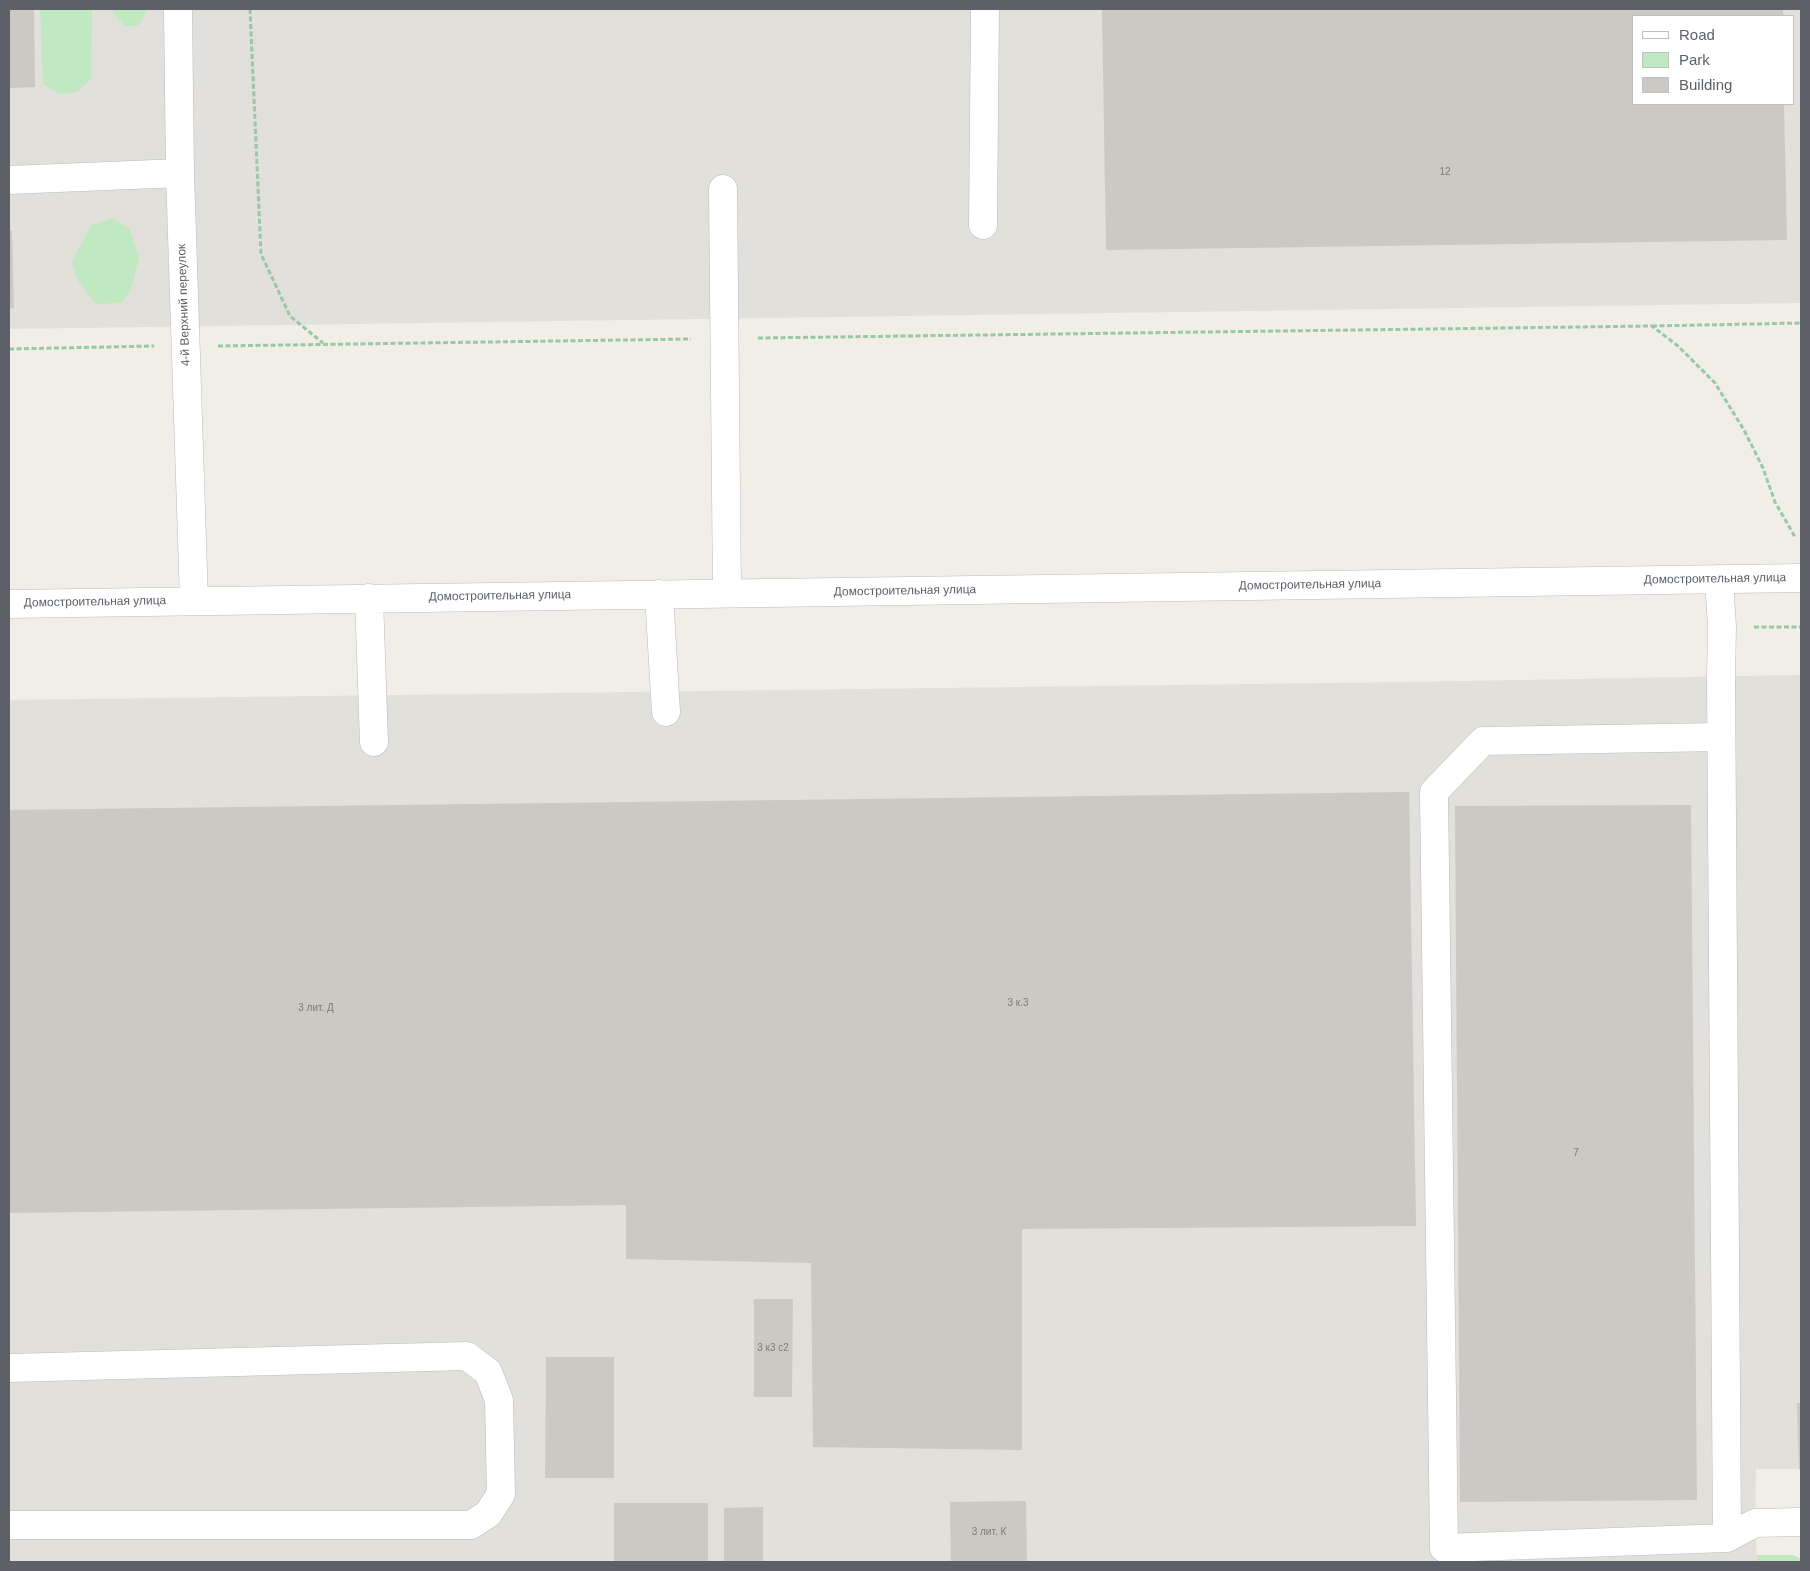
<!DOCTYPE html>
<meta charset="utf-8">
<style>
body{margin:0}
#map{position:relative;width:1810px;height:1571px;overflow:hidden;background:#f0eee6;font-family:Helvetica,sans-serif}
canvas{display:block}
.frame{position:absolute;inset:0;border:10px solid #5d6167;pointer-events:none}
.legend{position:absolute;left:1632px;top:15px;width:162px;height:90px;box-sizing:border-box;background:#fff;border:1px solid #bec0c2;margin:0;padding:6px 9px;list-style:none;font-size:15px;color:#5d6167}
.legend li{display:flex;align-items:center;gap:10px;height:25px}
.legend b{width:25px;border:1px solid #bec0c2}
</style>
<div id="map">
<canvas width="1810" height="1571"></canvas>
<div class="frame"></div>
<ul class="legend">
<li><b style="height:6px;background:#fff"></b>Road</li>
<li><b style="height:14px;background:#c1e9c1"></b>Park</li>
<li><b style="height:14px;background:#ccc8c3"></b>Building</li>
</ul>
</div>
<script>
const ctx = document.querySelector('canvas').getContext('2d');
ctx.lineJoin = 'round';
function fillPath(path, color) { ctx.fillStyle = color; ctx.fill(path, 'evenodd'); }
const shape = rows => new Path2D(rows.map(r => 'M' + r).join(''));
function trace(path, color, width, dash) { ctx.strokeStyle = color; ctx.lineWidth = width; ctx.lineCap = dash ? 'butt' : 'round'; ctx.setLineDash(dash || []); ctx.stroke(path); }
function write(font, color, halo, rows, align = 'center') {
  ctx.font = font + ' Helvetica,sans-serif'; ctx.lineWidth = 5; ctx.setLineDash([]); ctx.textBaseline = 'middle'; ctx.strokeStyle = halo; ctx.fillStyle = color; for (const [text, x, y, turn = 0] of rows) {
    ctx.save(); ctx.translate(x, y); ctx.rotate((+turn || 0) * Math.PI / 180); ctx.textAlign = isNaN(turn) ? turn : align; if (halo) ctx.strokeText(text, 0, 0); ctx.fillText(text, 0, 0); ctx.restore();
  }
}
fillPath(shape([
 [9,9,1801,9,1801,303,9,329],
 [1634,16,1794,16,1794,104,1634,104],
 [1801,675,1801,1469,1756,1469,1755,1523,1757,1562,9,1562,9,700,1407,682]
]), '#e1e0da');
fillPath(shape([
 [40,9,92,9,91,79,77,92,59,94,43,84],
 [113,9,148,9,138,26,125,26,113,13],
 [113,218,130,229,139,258,131,289,121,303,96,304,78,281,72,262,91,225],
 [1757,1555,1793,1555,1801,1559,1801,1562,1757,1562]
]), '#c1e9c1');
fillPath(shape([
 [9,9,34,9,35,87,9,88],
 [1102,9,1783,9,1783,16,1634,16,1634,104,1784,104,1787,240,1106,250],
 [9,231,12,231,14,308,9,309],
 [1409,792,1416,1226,1022,1229,1022,1450,813,1447,811,1263,626,1259,626,1205,9,1213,9,810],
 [1691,805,1697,1500,1460,1502,1455,806],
 [754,1299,793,1299,792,1397,754,1397],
 [546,1357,614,1357,614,1478,545,1478],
 [1797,1403,1801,1403,1801,1469,1799,1470],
 [1026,1501,1027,1562,951,1562,950,1502],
 [614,1503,708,1503,708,1562,614,1562],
 [763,1507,763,1562,724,1562,724,1508]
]), '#ccc8c3');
const minor = shape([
 [178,9,180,173,194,601],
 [9,180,180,173],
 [723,189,727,593],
 [983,225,985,9],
 [1719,579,1722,627,1721,678,1727,1538],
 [659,594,666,712],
 [369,598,374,742],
 [9,604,1801,578],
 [1721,737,1483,741,1434,792,1444,1548,1727,1538,1755,1523,1801,1522],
 [9,1368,467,1356,488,1372,499,1400,501,1494,488,1514,471,1525,9,1525]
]);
trace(minor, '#b8bbc0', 29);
trace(shape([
 [250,9,261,254,290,316,323,343],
 [1652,326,1801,323],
 [758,338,1652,326,1678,346,1715,383,1744,430,1763,468,1775,502,1795,537],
 [218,346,691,339],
 [9,349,154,346],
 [1754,627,1801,627]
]), '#98c8a6', 3, [5, 2.5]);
trace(minor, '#fff', 28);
write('10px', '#797b7e', null, [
 ["12",1445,172],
 ["3 к.3",1018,1003],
 ["3 лит. Д",316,1008],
 ["7",1576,1153],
 ["3 к3 с2",773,1348],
 ["3 лит. К",989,1532]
]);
write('12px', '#5d6167', '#fff', [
 ["4-й Верхний переулок",184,305,-92],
 ["Домостроительная улица",1715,579,-1],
 ["Домостроительная улица",1310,585,-1],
 ["Домостроительная улица",905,591,-1],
 ["Домостроительная улица",500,596,-1],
 ["Домостроительная улица",95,602,-1]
]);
</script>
